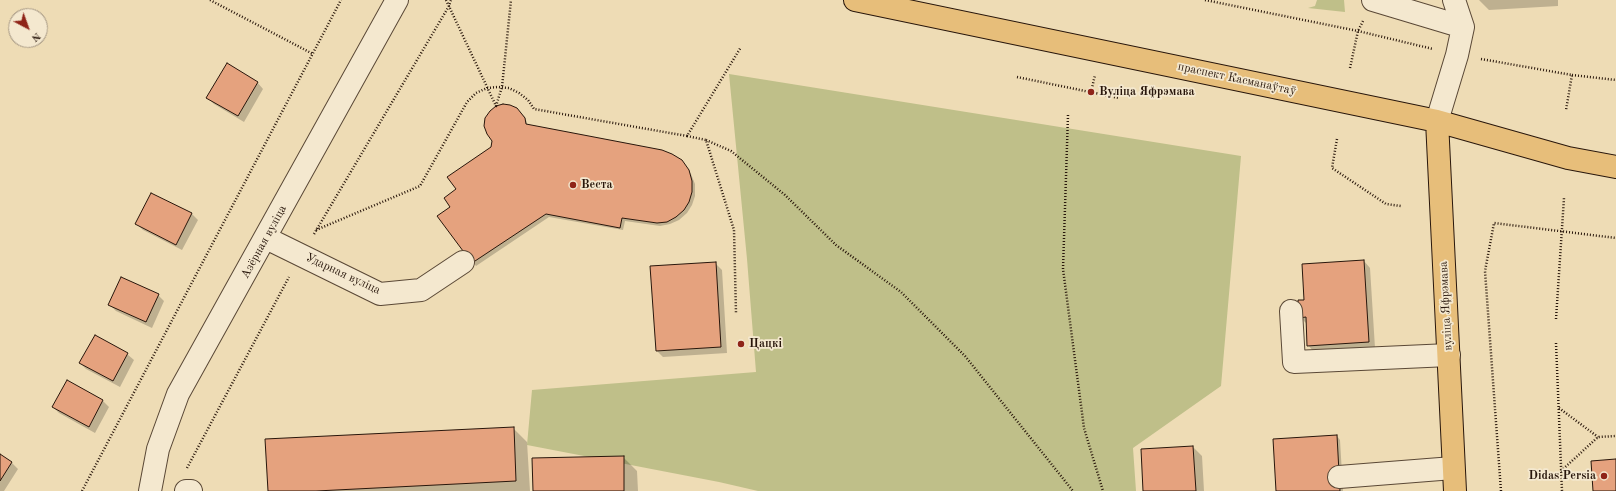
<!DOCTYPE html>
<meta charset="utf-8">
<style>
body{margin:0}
#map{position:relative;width:1616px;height:491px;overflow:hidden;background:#eedcb5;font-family:"Old Standard TT",serif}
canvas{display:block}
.north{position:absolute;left:8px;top:8px;width:40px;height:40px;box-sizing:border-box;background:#f4e8cf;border:1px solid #a29481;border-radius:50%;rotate:139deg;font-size:11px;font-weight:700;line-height:16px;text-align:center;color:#28160b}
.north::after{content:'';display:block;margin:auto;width:14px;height:18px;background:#8f2418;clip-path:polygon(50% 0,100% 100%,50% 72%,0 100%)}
</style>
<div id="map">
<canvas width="1616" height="491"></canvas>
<div class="north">N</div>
</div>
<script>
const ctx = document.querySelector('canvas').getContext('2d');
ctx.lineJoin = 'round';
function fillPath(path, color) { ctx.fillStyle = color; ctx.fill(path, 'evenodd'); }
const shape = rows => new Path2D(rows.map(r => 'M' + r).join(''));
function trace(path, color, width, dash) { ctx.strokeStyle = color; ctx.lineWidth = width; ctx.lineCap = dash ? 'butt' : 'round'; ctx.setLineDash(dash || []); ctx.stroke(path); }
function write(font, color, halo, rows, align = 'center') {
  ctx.font = font + ' "Old Standard TT",serif'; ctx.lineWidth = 3.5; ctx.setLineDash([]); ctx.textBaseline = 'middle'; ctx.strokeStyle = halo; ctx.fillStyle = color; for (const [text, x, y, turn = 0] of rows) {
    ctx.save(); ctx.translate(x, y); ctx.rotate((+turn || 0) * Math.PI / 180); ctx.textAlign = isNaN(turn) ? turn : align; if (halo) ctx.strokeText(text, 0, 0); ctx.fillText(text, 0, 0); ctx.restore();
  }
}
fillPath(shape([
 [1317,0,1344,0,1345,12,1308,8,1315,6],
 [729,74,1241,156,1221,386,1133,448,1136,491,758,491,719,482,527,445,532,390,756,372,747,259]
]), '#bfbf89');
fillPath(shape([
 [1479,0,1558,0,1558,6,1489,10],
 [257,82,263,89,244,122,214,104,207,97],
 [516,109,525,117,528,126,684,165,691,174,695,184,695,196,692,205,687,213,679,220,670,224,660,226,625,221,623,230,549,217,476,266,473,262,452,208,458,189,492,147],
 [191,213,198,220,182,250,143,230,137,224],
 [1364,261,1370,268,1375,348,1314,352,1308,345,1307,324,1300,317],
 [715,263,722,270,727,353,663,357,657,351],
 [158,295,164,301,152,328,116,311,110,305],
 [127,354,134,360,120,387,86,369,80,363],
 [67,381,103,401,109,407,95,433,59,413,53,407],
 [513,428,527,442,530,491,269,491],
 [1337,436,1340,440,1343,491,1277,491],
 [1193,447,1202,456,1204,491,1144,491],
 [0,456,11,462,18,469,4,491,0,491],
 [623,457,637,471,638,491,534,491]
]), '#0003');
const building = shape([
 [227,63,258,82,238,116,206,98,227,63],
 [503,104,510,105,517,108,525,118,526,124,662,150,672,154,682,160,689,170,692,181,692,192,689,202,684,210,676,217,667,222,657,223,622,218,620,228,546,214,472,263,437,216,450,207,444,198,456,189,447,177,491,147,492,141,487,134,484,126,485,118,490,111,496,106,503,104],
 [151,193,192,213,176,245,135,224,151,193],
 [1364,260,1369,342,1307,346,1306,317,1299,318,1298,300,1304,300,1302,264,1364,260],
 [716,262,721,347,656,351,650,266,716,262],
 [121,277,159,294,146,322,108,305,121,277],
 [95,335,128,353,113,381,79,363,95,335],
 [67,380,103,400,89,427,52,407,67,380],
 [514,427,516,481,316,491,268,491,265,439,514,427],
 [1337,435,1340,491,1276,491,1273,439,1337,435],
 [1193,446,1196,491,1143,491,1141,449,1193,446],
 [0,454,12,462,0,481,0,454],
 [624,456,624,491,533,491,532,458,624,456],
 [1616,459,1616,491,1593,491,1591,461,1616,459]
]);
fillPath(building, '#e5a27e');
trace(building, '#28160b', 1);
const minor = shape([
 [1373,0,1463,27],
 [1437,121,1457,55,1463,27,1454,0],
 [266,238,380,294,421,290,463,262],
 [1291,311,1294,362,1449,355],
 [1339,477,1453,468],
 [150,491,158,449,178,394,397,0],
 [186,491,191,491]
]);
const major = shape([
 [855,0,1437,121,1568,158,1616,167],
 [1437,121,1455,491]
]);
trace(minor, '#5a4836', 24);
trace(major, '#28160b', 24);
trace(shape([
 [210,0,313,54],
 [446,0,496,106,502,87,511,0],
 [1205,0,1358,31,1433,49],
 [1481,59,1572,75,1566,110],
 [1350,68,1358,31,1363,21],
 [1572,75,1616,80],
 [1017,77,1119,98],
 [1091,92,1095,75],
 [1068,115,1063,269,1084,428,1103,491],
 [687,136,706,140,734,230,736,313],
 [1337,139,1332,168,1386,204,1401,206],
 [706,140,731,151,785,195,836,245,901,292,965,356,1073,491],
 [316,230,420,186,467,102,476,93,487,88,498,87,509,88,519,93,528,100,534,109,687,136,741,47],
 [314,234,449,6,451,0],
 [1556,319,1564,198],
 [1556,343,1562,491],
 [1559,408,1598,437],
 [187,468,289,277],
 [1561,471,1598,437,1616,436],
 [82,491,341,0],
 [1501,491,1485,271,1494,223,1616,238]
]), '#28160b', 2.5, [1, 2]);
trace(minor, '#f4e8cf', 22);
trace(major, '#e7be7a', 22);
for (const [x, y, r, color] of [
 [1091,92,4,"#8f2418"],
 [573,185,4,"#8f2418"],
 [741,344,4,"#8f2418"],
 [1604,476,4,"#8f2418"]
]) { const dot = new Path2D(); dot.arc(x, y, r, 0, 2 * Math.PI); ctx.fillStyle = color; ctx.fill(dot); trace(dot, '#f4e8cf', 1.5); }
write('12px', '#28160b', '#f4e8cf', [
 ["праспект Касманаўтаў",1237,79,12],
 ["Азёрная вуліца",264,242,-61],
 ["Ударная вуліца",343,274,25],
 ["вуліца Яфрэмава",1446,306,-93]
]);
write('bold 12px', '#28160b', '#f4e8cf', [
 ["Вуліца Яфрэмава",1099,92],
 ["Веста",581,185],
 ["Цацкі",749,344],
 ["Didas Persia",1596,476,"right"]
], 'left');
</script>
